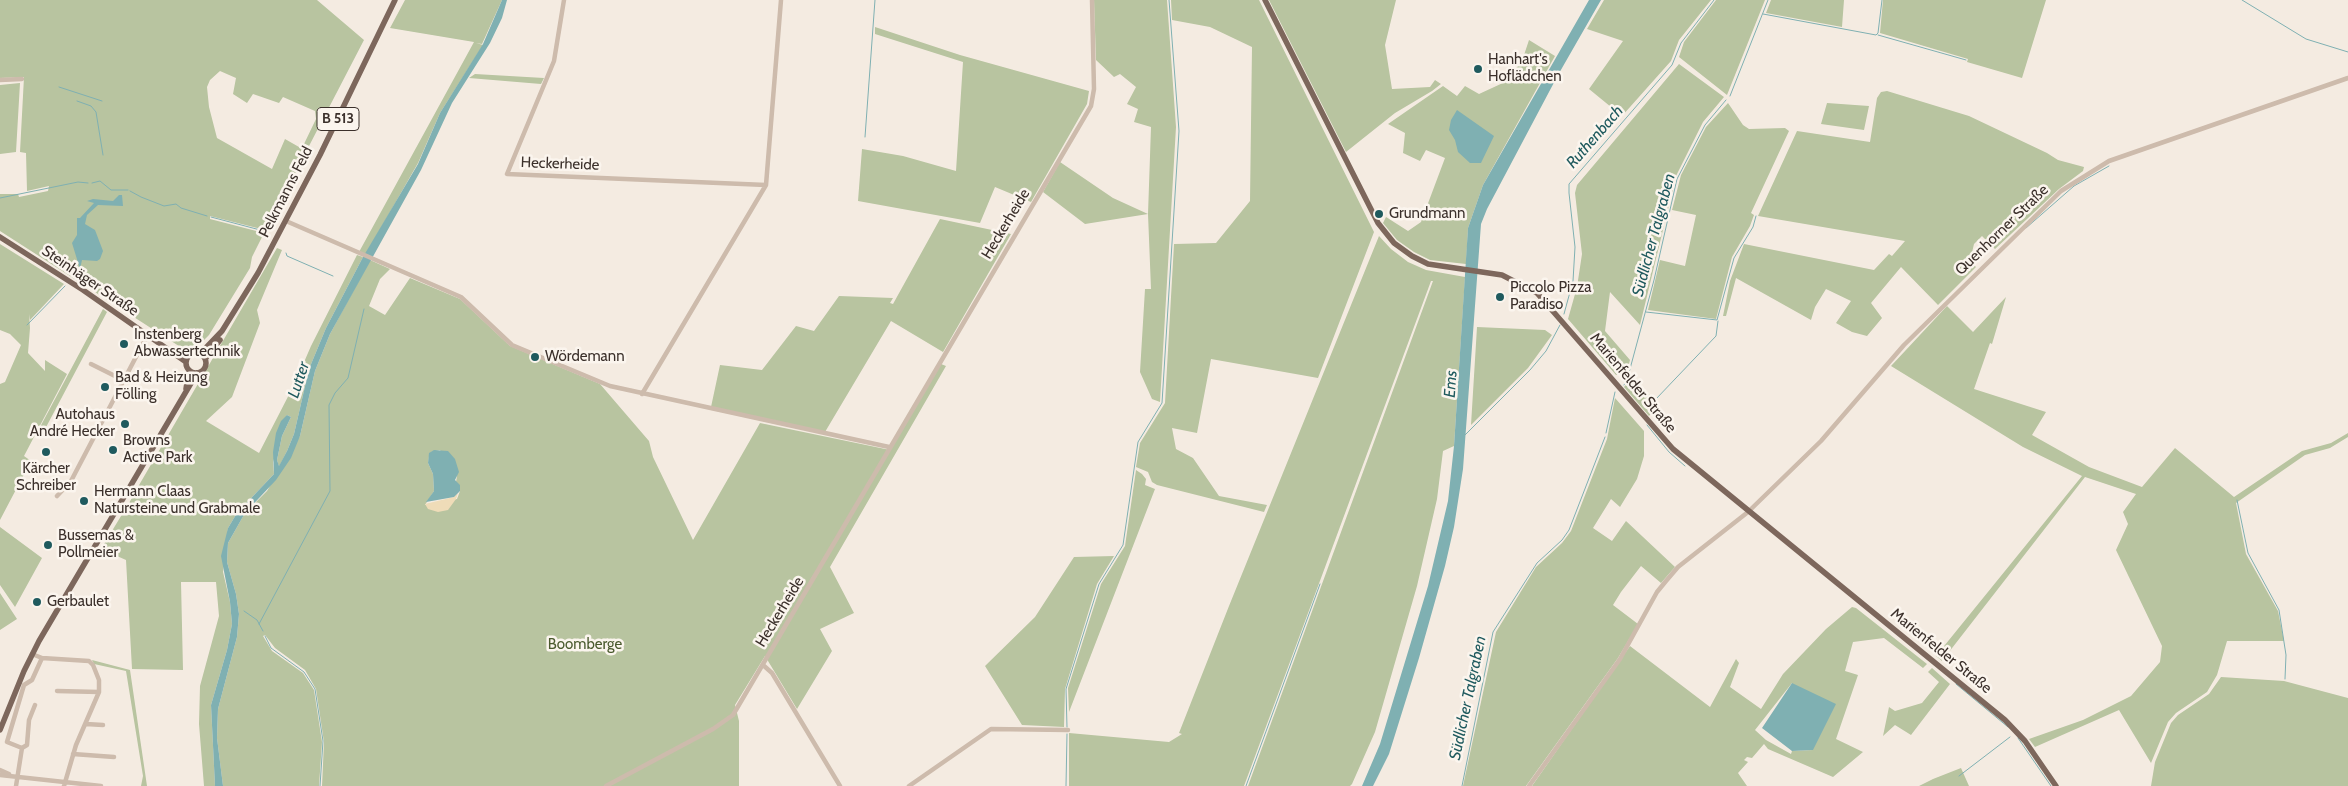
<!DOCTYPE html>
<meta charset="utf-8">
<style>
body{margin:0}
canvas{display:block;background:#f4ebe1}
</style>
<canvas width="2348" height="786"></canvas>
<script>
const ctx = document.querySelector('canvas').getContext('2d');
ctx.lineJoin = 'round';
function fillPath(path, color) { ctx.fillStyle = color; ctx.fill(path, 'evenodd'); }
const shape = rows => new Path2D(rows.map(r => 'M' + r).join(''));
function trace(path, color, width, dash) { ctx.strokeStyle = color; ctx.lineWidth = width; ctx.lineCap = dash ? 'butt' : 'round'; ctx.setLineDash(dash || []); ctx.stroke(path); }
function write(font, color, halo, rows, align = 'center') {
  ctx.font = font + ' Cabin,sans-serif'; ctx.lineWidth = 5; ctx.setLineDash([]); ctx.textBaseline = 'middle'; ctx.strokeStyle = halo; ctx.fillStyle = color; for (const [text, x, y, turn = 0] of rows) {
    ctx.save(); ctx.translate(x, y); ctx.rotate((+turn || 0) * Math.PI / 180); ctx.textAlign = isNaN(turn) ? turn : align; if (halo) ctx.strokeText(text, 0, 0); ctx.fillText(text, 0, 0); ctx.restore();
  }
}
fillPath(shape([
 [0,0,317,0,364,40,309,146,304,144,316,119,315,111,283,97,279,103,253,94,247,103,233,94,236,78,220,71,210,80,207,87,209,107,217,138,272,169,285,139,306,151,306,153,265,230,210,216,210,219,264,233,252,257,250,268,209,335,199,345,188,349,182,348,0,231,0,194,18,194,19,197,48,191,49,186,27,191,26,153,20,152,24,77,0,78],
 [405,0,502,0,482,44,476,43,483,45,440,113,418,163,366,254,359,252,474,42,390,28],
 [1094,0,1167,0,1176,127,1160,402,1152,399,1140,372,1145,289,1151,289,1148,214,1085,224,1043,192,1060,162,1113,198,1148,214,1151,127,1134,122,1138,109,1127,104,1136,87,1120,74,1114,77,1096,60],
 [1171,0,1259,0,1374,232,1318,378,1211,359,1197,433,1172,428,1176,449,1193,458,1219,496,1267,505,1264,512,1157,485,1152,482,1148,472,1136,467,1140,443,1165,403,1174,244,1216,243,1250,201,1252,47,1210,27,1172,20],
 [1269,0,1396,0,1385,45,1392,89,1430,87,1435,80,1441,84,1432,91,1395,113,1346,152],
 [1604,0,1711,0,1679,40,1671,61,1622,116,1589,89,1623,41,1587,29],
 [1716,0,1765,0,1727,95,1679,57,1684,42],
 [1771,0,1844,0,1842,27,1766,13],
 [1883,0,2046,0,2022,78,1967,62,1968,59,1880,33],
 [875,27,960,55,1089,91,1087,104,1031,202,995,187,980,223,858,201,862,149,903,156,956,171,963,62,875,34],
 [1529,40,1555,56,1483,185,1468,228,1466,264,1430,260,1414,252,1397,240,1383,223,1386,217,1408,231,1421,222,1445,158,1426,150,1420,161,1403,153,1405,133,1388,124,1443,86,1457,96,1465,86,1479,94,1505,82,1522,61],
 [1679,64,1724,97,1703,122,1676,176,1640,325,1610,292,1605,331,1630,360,1626,375,1616,375,1568,319,1577,287,1582,254,1575,193,1577,185],
 [475,74,544,78,541,84,469,78],
 [20,83,16,152,0,154,0,85],
 [1887,91,1969,116,2047,153,2058,160,2084,167,2083,171,2059,189,1995,249,1982,236,1974,244,1970,261,1976,267,1938,305,1901,267,1871,303,1882,318,1867,336,1852,332,1836,323,1851,301,1826,289,1815,307,1811,320,1736,278,1726,316,1723,316,1730,281,1744,244,1874,270,1889,254,1892,256,1905,241,1758,216,1797,131,1870,142,1877,98,1881,92],
 [1728,103,1743,125,1749,129,1785,128,1789,131,1751,213,1754,215,1750,226,1732,257,1716,319,1648,310,1660,260,1685,266,1696,215,1672,210,1681,175,1706,127],
 [1827,103,1869,106,1864,130,1821,124],
 [940,219,1011,234,943,352,891,321,825,432,711,407,720,365,762,370,796,326,814,331,839,296,893,298,890,303,893,304],
 [1379,236,1391,249,1408,262,1426,270,1465,277,1454,446,1443,451,1437,499,1417,586,1375,732,1352,784,1350,786,1248,786,1433,281,1431,281,1244,786,1069,786,1069,733,1169,742,1182,734,1179,733,1229,606],
 [0,244,64,284,30,320,29,314,30,328,28,353,45,371,45,360,67,374,24,456,31,461,0,520,0,384,5,382,21,345,10,334,0,330],
 [277,248,282,250,257,310,260,323,232,397,206,421,259,453,295,383,311,346,357,255,363,257,326,328,309,369,294,434,287,451,279,467,277,460,282,436,291,417,287,415,273,462,274,474,237,513,228,528,223,572,230,602,232,624,227,650,211,705,215,786,204,786,199,724,200,686,219,616,216,582,181,582,183,670,132,669,126,560,101,549,135,493,143,495,135,492],
 [370,260,390,269,380,279,369,306,385,315,410,278,460,299,510,346,600,384,649,441,653,457,693,540,760,423,890,450,941,364,946,366,830,567,854,613,820,629,832,651,797,709,765,656,735,705,739,721,739,786,322,786,324,742,316,689,305,670,275,648,265,635,263,636,272,651,303,673,314,690,322,742,319,786,223,786,217,738,218,709,237,637,239,614,236,594,227,562,228,543,245,513,267,491,300,436,315,371,330,334],
 [440,450,457,476,456,482,460,491,457,499,425,505,434,491,433,474,428,463,429,456,431,452],
 [2006,297,1992,344,1990,343,1974,389,2046,412,2032,435,2089,467,2142,487,2175,448,2234,497,2302,451,2331,443,2348,433,2348,437,2330,448,2305,455,2236,503,2246,554,2278,611,2284,641,2227,641,2217,675,2207,692,2176,713,2168,722,2151,763,2119,710,2035,747,2029,739,2083,720,2131,696,2160,662,2162,646,2116,550,2128,524,2123,512,2136,494,2085,477,1942,661,1936,656,2082,476,2023,447,1891,366,1947,306,1973,332],
 [103,309,107,312,44,431,39,429],
 [1477,327,1545,330,1552,335,1528,368,1471,425],
 [1628,382,1639,393,1645,391,1656,400,1658,406,1649,416,1624,387],
 [1615,398,1644,431,1644,456,1637,479,1620,507,1611,499,1593,528,1612,541,1626,521,1675,567,1661,583,1641,566,1621,592,1613,605,1638,624,1618,658,1526,786,1463,786,1496,632,1536,567,1562,543,1571,531,1607,439],
 [1136,470,1142,474,1146,479,1145,485,1155,489,1069,712,1068,688,1101,584,1125,546],
 [0,527,42,558,15,607,0,585],
 [1114,556,1097,584,1065,689,1064,727,1022,725,985,666,1035,617,1074,557],
 [0,593,17,619,0,630],
 [1852,607,1856,608,1927,664,1923,668,1884,638,1853,642,1845,671,1858,675,1836,739,1863,752,1833,777,1768,749,1764,744,1752,758,1747,757,1744,760,1748,762,1738,773,1747,786,1532,786,1630,646,1710,707,1736,659,1739,663,1730,687,1761,709,1783,674,1826,629],
 [1792,683,1813,750,1792,751,1791,754,1766,740,1755,730],
 [92,660,130,670,147,786,141,786,143,776,126,671,94,664],
 [1932,668,1950,684,1911,735,1895,725,1883,736,1889,707,1895,711,1922,703,1939,682,1928,672],
 [2221,677,2284,681,2348,698,2348,786,2151,786,2155,762,2171,723,2178,715,2209,694],
 [1961,768,1969,786,1919,786,1933,779]
]), '#b8c4a0');
fillPath(shape([
 [458,493,456,499,448,510,438,512,428,509,425,504,454,497]
]), '#efdcb8');
fillPath(shape([
 [502,0,507,0,502,18,490,43,452,103,421,170,330,334,315,371,300,436,291,458,276,480,245,513,228,543,227,562,236,594,239,614,237,637,218,709,217,738,223,786,215,786,211,705,227,650,232,624,230,602,221,556,228,528,237,513,274,474,273,452,276,433,281,421,287,415,291,417,282,436,277,460,279,466,287,451,294,434,309,369,326,328,363,257,418,164,440,113,483,44],
 [1589,0,1601,0,1558,75,1487,209,1481,224,1463,469,1454,527,1445,566,1419,658,1389,754,1373,786,1362,786,1380,744,1428,586,1448,501,1454,446,1468,228,1483,185],
 [1457,110,1494,136,1481,163,1470,163,1458,152,1455,140,1449,130,1451,120],
 [119,195,122,195,123,206,98,205,87,215,85,224,95,230,103,251,100,259,97,261,82,260,80,269,72,243,77,235,77,218,80,218,94,203,87,201,93,199,113,201],
 [434,450,448,451,455,459,459,472,455,480,460,485,460,491,454,497,426,502,434,491,433,474,428,463,429,453],
 [1792,683,1836,704,1813,750,1792,751,1762,728]
]), '#7fb0b2');
trace(shape([
 [2242,0,2306,39,2348,52],
 [1763,14,1876,35,1878,33,1882,0],
 [1878,35,1966,60],
 [59,87,102,101],
 [1730,96,1768,0],
 [77,101,91,106,96,112,103,155],
 [865,137,875,0],
 [92,183,100,181,111,190,128,190],
 [130,191,141,197,164,206,176,204,181,208,207,216],
 [0,198,78,182,88,183],
 [211,217,264,231],
 [2026,228,2074,186,2109,166],
 [267,234,269,236],
 [286,253,287,256,333,276],
 [75,278,80,269],
 [1646,312,1717,320,1734,258,1753,227,1756,216],
 [1564,314,1573,281,1575,247,1569,193,1569,184,1672,65,1681,43,1714,0],
 [27,325,65,286],
 [1624,385,1627,380,1654,280,1677,179,1705,125,1726,100],
 [1656,399,1716,336,1718,321],
 [1647,425,1669,452,1685,466],
 [1606,433,1615,392],
 [1465,435,1530,370,1546,351,1560,325],
 [2237,500,2248,553,2279,610,2286,655,2285,679],
 [244,611,257,620,263,631],
 [259,624,330,491,329,405,335,393,348,378,364,309],
 [265,636,271,648,304,672,315,689,323,741,320,786],
 [1956,684,2008,727],
 [1067,727,1066,689,1099,584,1123,545,1138,442,1162,403,1179,131,1169,0],
 [2018,738,2051,786],
 [1959,776,2010,737],
 [1066,786,1067,734],
 [1246,786,1320,584],
 [1462,786,1493,632,1537,563,1562,540,1569,530,1605,437]
]), '#7fb0b2', 1);
trace(shape([
 [564,0,554,61,507,174,766,185],
 [0,80,22,79],
 [286,221,461,297,512,345,610,386,889,447],
 [91,364,123,380],
 [642,394,766,185,781,0],
 [57,496,71,481,148,334],
 [32,654,42,658,89,661,93,665,99,680,99,692,76,745,64,786],
 [763,665,772,673,840,786],
 [57,691,99,692],
 [86,724,103,725],
 [22,748,7,742,24,685,32,680,42,658],
 [73,754,114,757],
 [0,770,9,774],
 [0,775,101,786],
 [16,786,22,748,27,745,29,720,35,705],
 [606,786,713,729,733,715,1091,106,1094,89,1092,0],
 [909,786,991,729,1068,730],
 [1529,786,1620,659,1657,592,1666,581,1678,567,1748,512,1821,441,1904,345,2061,191,2109,161,2348,78]
]), '#cdbbac', 4.5);
trace(shape([
 [1265,0,1378,223,1394,243,1412,256,1428,264,1502,275,1537,293,1673,449,2005,720,2025,741,2056,786],
 [0,237,83,290,186,362],
 [173,349,189,356],
 '186 363a10 10 0 1 1 20 0a10 10 0 1 1-20 0Z',
 [200,354,222,331,258,273,320,155,395,0],
 [205,359,220,340],
 [186,389,189,370],
 [0,730,24,671,39,641,197,373]
]), '#7d675c', 5.5);
for (const [x, y, r, color] of [
 [1478,69,5,"#1f5a5e"],
 [1379,214,5,"#1f5a5e"],
 [1500,297,5,"#1f5a5e"],
 [124,344,5,"#1f5a5e"],
 [535,357,5,"#1f5a5e"],
 [105,387,5,"#1f5a5e"],
 [125,424,5,"#1f5a5e"],
 [113,450,5,"#1f5a5e"],
 [46,452,5,"#1f5a5e"],
 [84,501,5,"#1f5a5e"],
 [48,545,5,"#1f5a5e"],
 [37,602,5,"#1f5a5e"]
]) { const dot = new Path2D(); dot.arc(x, y, r, 0, 2 * Math.PI); ctx.fillStyle = color; ctx.fill(dot); trace(dot, '#fbf5ee', 2); }
for (const [x, y, w] of [
 [338,119,42]
]) { const box = new Path2D(); box.roundRect(x - w / 2, y - 11.5, w, 23, 4); ctx.fillStyle = '#fbf5ee'; ctx.fill(box); trace(box, '#3b302b', 1); }
write('bold 14px', '#3b302b', null, [
 ["B 513",338,119]
]);
write('15px', '#3b302b', '#fbf5ee', [
 ["Hanhart's",1488,60],
 ["Hoflädchen",1488,77],
 ["Grundmann",1389,214],
 ["Piccolo Pizza",1510,288],
 ["Paradiso",1510,305],
 ["Instenberg",134,335],
 ["Abwassertechnik",134,352],
 ["Wördemann",545,357],
 ["Bad & Heizung",115,378],
 ["Fölling",115,395],
 ["Autohaus",115,415,"right"],
 ["André Hecker",115,432,"right"],
 ["Browns",123,441],
 ["Active Park",123,458],
 ["Kärcher",46,469,"center"],
 ["Schreiber",46,486,"center"],
 ["Hermann Claas",94,492],
 ["Natursteine und Grabmale",94,509],
 ["Bussemas &",58,536],
 ["Pollmeier",58,553],
 ["Gerbaulet",47,602]
], 'left');
write('15px', '#3b302b', '#fbf5ee', [
 ["Heckerheide",560,164,2],
 ["Pelkmanns Feld",286,192,-63],
 ["Heckerheide",1006,224,-59],
 ["Quenhorner Straße",2002,230,-44],
 ["Steinhäger Straße",90,281,34],
 ["Marienfelder Straße",1633,383,50],
 ["Heckerheide",780,612,-59],
 ["Marienfelder Straße",1941,651,39]
]);
write('15px', '#4a5a2e', '#fbf5ee', [
 ["Boomberge",585,645]
]);
write('italic 16px', '#1f5a5e', '#fbf5ee', [
 ["Ruthenbach",1595,137,-49],
 ["Südlicher Talgraben",1654,235,-75],
 ["Lutter",299,380,-72],
 ["Ems",1451,384,-86],
 ["Südlicher Talgraben",1468,698,-78]
]);
</script>
